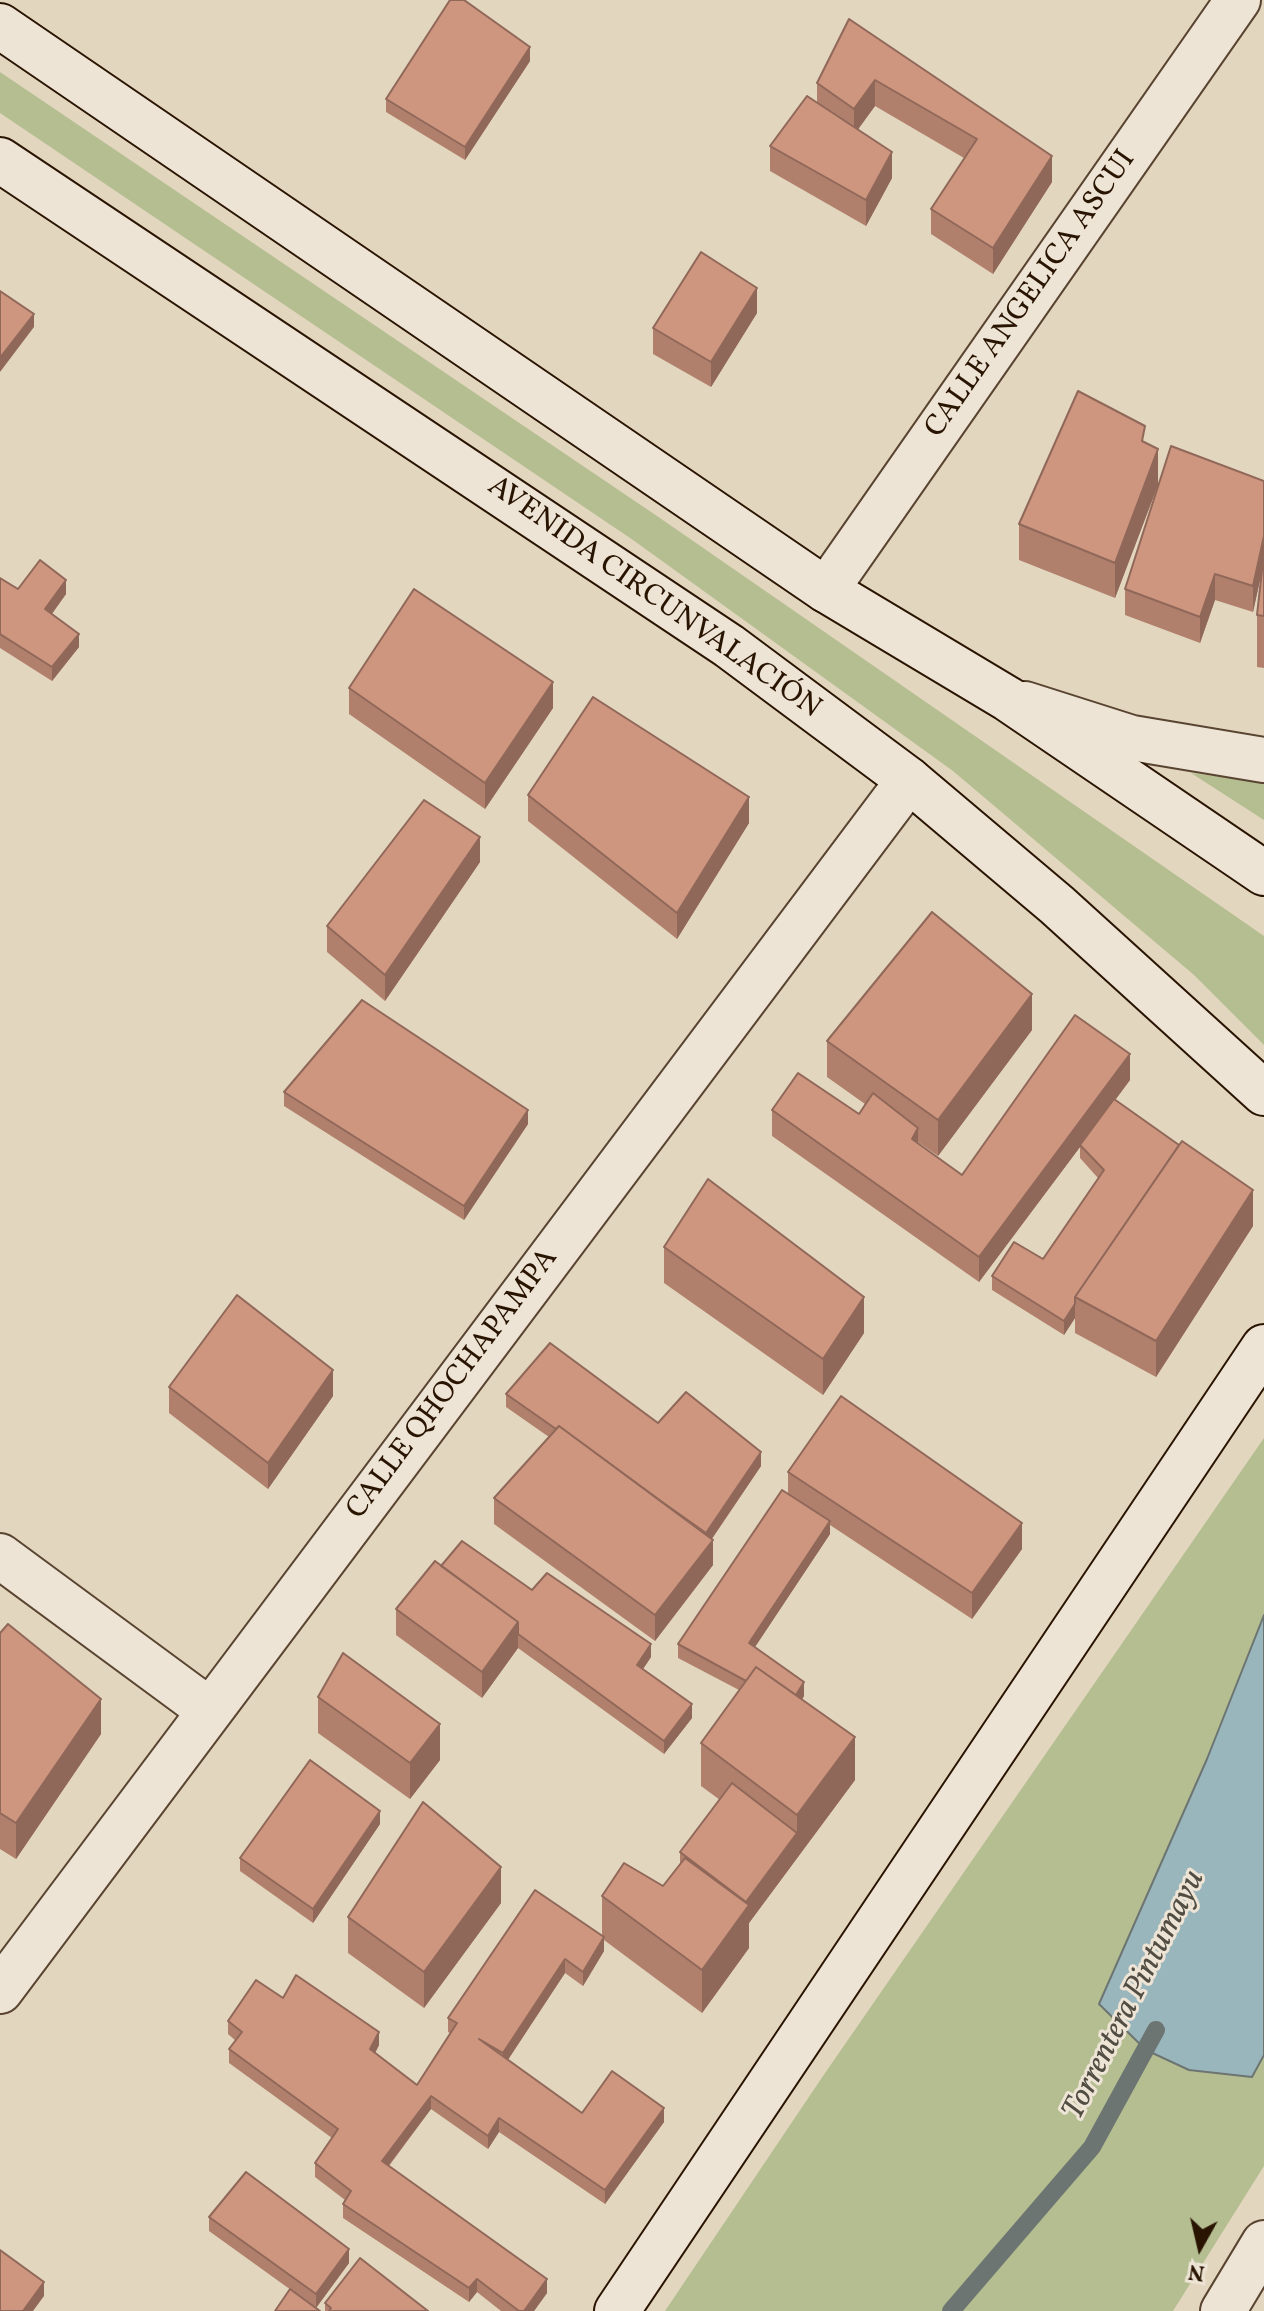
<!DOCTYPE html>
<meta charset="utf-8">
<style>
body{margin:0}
#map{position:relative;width:1264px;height:2311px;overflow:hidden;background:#e3d6be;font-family:Vollkorn,serif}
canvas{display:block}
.north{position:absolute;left:1160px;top:2207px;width:80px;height:80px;-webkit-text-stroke:6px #ede4d5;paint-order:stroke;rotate:188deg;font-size:22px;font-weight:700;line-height:32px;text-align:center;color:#291401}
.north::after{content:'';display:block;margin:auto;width:28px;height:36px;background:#291401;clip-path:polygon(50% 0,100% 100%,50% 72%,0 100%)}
</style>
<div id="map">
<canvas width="1264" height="2311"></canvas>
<div class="north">N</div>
</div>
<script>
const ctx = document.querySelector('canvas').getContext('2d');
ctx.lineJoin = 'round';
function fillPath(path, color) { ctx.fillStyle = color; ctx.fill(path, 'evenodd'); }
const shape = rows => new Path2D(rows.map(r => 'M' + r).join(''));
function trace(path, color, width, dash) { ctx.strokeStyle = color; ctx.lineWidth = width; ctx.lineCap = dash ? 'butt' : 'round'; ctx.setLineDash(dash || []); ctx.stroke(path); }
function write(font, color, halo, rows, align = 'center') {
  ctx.font = font + ' Vollkorn,serif'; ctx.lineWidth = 6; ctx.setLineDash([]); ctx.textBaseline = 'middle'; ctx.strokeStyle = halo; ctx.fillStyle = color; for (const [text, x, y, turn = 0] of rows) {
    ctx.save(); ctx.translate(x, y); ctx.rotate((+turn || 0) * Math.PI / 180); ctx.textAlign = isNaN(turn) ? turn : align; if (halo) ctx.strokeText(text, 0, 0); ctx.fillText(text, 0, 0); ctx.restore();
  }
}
fillPath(shape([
 [0,72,657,516,1264,936,1264,1045,1194,975,953,771,633,540,0,113],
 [1191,773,1264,782,1264,820],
 [1264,1438,1264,2166,1173,2311,665,2311,823,2076]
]), '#b4be91');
const water = shape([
 [1264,1615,1264,2055,1252,2077,1189,2070,1146,2050,1099,2004,1207,1759,1264,1615]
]);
fillPath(water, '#9ab6bd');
trace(water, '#6d7572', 2);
trace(shape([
 [951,2311,1092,2147,1156,2030]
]), '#6d7572', 18);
const minor = shape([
 [826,590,1238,0],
 [1025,704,1132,738,1264,760],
 [0,1556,209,1710],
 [0,1991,909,780]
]);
const tertiary = shape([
 [1223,2311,1264,2243]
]);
const secondary = shape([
 [0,26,826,590,1008,699,1264,873],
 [0,160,729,646,909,780,1057,905,1264,1093],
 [617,2311,1264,1347]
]);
trace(minor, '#584430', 48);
trace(tertiary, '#584430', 48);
trace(secondary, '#291401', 48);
trace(minor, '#ede4d5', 44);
trace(tertiary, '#ede4d5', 44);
trace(secondary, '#ede4d5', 44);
fillPath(shape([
 [849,19,1052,182,993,274,931,234,931,209,964,158,875,106,858,129,892,178,866,226,770,171,770,146,817,103,817,83],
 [530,61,465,160,386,112,386,99],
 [757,313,711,387,653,354,653,328],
 [1145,442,1158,485,1115,598,1019,560,1019,524],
 [1264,481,1264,668,1257,667,1257,615,1262,571,1253,612,1215,600,1200,643,1125,615,1125,589],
 [0,578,18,589,66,594,52,614,79,647,52,681,0,648],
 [349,688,553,708,485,809,349,714],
 [528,795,749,823,677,939,528,821],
 [480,862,385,1001,327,952,327,926],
 [1032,1030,938,1156,918,1142,918,1144,962,1175,1130,1080,1115,1100,1253,1226,1156,1377,1075,1333,1075,1318,1064,1335,992,1290,992,1276,1043,1259,1098,1178,1080,1158,1080,1147,979,1282,772,1136,772,1110,859,1114,865,1104,827,1077,827,1041],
 [284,1092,528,1124,464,1220,284,1106],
 [664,1247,864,1333,823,1395,664,1283],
 [169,1387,333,1396,268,1489,169,1413],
 [506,1394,658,1423,761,1466,712,1539,713,1565,655,1641,494,1524,494,1498,549,1437,506,1407],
 [788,1472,1022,1549,972,1619,830,1525,830,1534,755,1647,804,1696,802,1699,855,1780,749,1923,749,1948,702,2013,604,1940,604,1951,583,1986,565,1973,508,2060,582,2113,664,2122,605,2204,499,2132,488,2149,431,2109,389,2166,547,2293,534,2311,501,2311,477,2292,469,2302,343,2218,343,2204,345,2200,315,2177,315,2163,332,2138,229,2063,229,2049,236,2041,228,2034,228,2021,283,1998,379,2045,375,2053,417,2085,450,2033,448,2032,448,2018,602,1936,602,1896,663,1886,680,1864,680,1852,720,1800,701,1786,701,1743,739,1690,678,1658,678,1644,788,1494],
 [441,1566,532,1590,651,1657,643,1669,692,1718,664,1754,518,1648,482,1698,396,1635,396,1609],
 [0,1633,101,1734,16,1859,0,1849],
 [318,1697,440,1760,410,1799,318,1733],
 [380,1824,313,1923,240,1871,240,1858],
 [501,1903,424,2008,348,1953,348,1917],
 [209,2217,349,2263,316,2308,209,2231],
 [325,2303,428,2311,325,2311]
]), '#b1806d');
fillPath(shape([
 [530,47,530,61,465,160,465,147],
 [875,80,875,106,854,135,854,109],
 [892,152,892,178,866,226,866,200],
 [1052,156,1052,182,993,274,993,248],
 [757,288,757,313,711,387,711,362],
 [34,314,34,327,0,372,0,358],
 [1158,449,1158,485,1115,598,1115,563],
 [1264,536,1264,562,1253,612,1253,586],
 [1215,574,1215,600,1200,643,1200,617],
 [66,580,66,594,45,623,45,609],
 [79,634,79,647,52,681,52,667],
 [553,682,553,708,485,809,485,783],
 [749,797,749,823,677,939,677,913],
 [480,837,480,862,385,1001,385,975],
 [1032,994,1032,1030,938,1156,938,1120],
 [1130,1054,1130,1080,1081,1146,1080,1145,1080,1147,979,1282,979,1257],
 [528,1110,528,1124,464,1220,464,1206],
 [918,1128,918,1153,912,1139],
 [1253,1190,1253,1226,1156,1377,1156,1341],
 [864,1297,864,1333,823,1395,823,1359],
 [1075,1304,1075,1318,1064,1335,1064,1321],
 [333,1370,333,1396,268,1489,268,1463],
 [761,1452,761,1466,706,1547,706,1533],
 [830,1521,830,1534,749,1656,749,1643],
 [1022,1523,1022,1549,972,1619,972,1593],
 [713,1540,713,1565,655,1641,655,1615],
 [518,1622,518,1648,482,1698,482,1672],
 [651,1644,651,1657,637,1678,637,1665],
 [804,1682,804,1696,791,1718,791,1704],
 [101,1699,101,1734,16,1859,16,1823],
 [692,1704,692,1718,664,1754,664,1741],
 [440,1724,440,1760,410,1799,410,1763],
 [855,1737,855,1780,749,1923,749,1948,702,2013,702,1970,746,1902,797,1833,797,1815],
 [380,1811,380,1824,313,1923,313,1909],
 [501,1867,501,1903,424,2008,424,1972],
 [604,1937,604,1951,583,1986,583,1972],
 [565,1959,565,1973,503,2067,503,2053],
 [379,2032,379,2045,370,2063,370,2049],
 [431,2096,431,2109,382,2174,382,2161],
 [664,2108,664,2122,605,2204,605,2190],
 [499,2118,499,2132,488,2149,488,2136],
 [349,2249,349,2263,316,2308,316,2294],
 [477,2279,477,2292,469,2302,469,2288],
 [547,2279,547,2293,534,2311,524,2311],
 [44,2282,44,2296,33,2311,23,2311]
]), '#906859');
const building = shape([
 [450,0,464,0,530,47,465,147,386,99,450,0],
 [849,19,1052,156,993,248,931,209,977,139,875,80,854,109,817,83,849,19],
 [807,96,892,152,866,200,770,146,807,96],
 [701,252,757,288,711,362,653,328,701,252],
 [0,291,34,314,0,358,0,291],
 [1078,391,1145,426,1142,441,1158,449,1115,563,1019,524,1078,391],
 [1171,446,1264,481,1264,536,1253,586,1215,574,1200,617,1125,589,1171,446],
 [1264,552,1264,616,1257,615,1264,552],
 [40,560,66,580,45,609,79,634,52,667,0,634,0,578,18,589,40,560],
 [414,589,553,682,485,783,349,688,414,589],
 [593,697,749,797,677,913,528,795,593,697],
 [424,800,480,837,385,975,327,926,424,800],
 [932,912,1032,994,938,1120,827,1041,932,912],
 [362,1000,528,1110,464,1206,284,1092,362,1000],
 [1075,1015,1130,1054,979,1257,772,1110,798,1073,859,1114,873,1093,918,1128,912,1139,962,1175,1075,1015],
 [1114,1099,1179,1145,1075,1297,1075,1304,1064,1321,992,1276,1014,1242,1043,1259,1104,1170,1080,1145,1114,1099],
 [1182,1141,1253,1190,1156,1341,1075,1297,1182,1141],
 [708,1179,864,1297,823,1359,664,1247,708,1179],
 [237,1295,333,1370,268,1463,169,1387,237,1295],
 [550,1343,658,1423,686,1392,761,1452,706,1533,665,1504,559,1426,556,1429,506,1394,550,1343],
 [841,1396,1022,1523,972,1593,788,1472,841,1396],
 [559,1426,713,1540,655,1615,494,1498,559,1426],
 [782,1490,830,1521,749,1643,804,1682,796,1695,756,1667,746,1681,678,1644,782,1490],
 [462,1541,532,1590,547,1573,651,1644,637,1665,692,1704,664,1741,518,1634,518,1622,441,1566,462,1541],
 [435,1561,518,1622,482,1672,396,1609,435,1561],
 [8,1624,101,1699,16,1823,0,1813,0,1633,8,1624],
 [343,1653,440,1724,410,1763,318,1697,343,1653],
 [756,1667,855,1737,797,1815,701,1743,756,1667],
 [310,1760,380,1811,313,1909,240,1858,310,1760],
 [732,1783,797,1833,746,1902,680,1852,732,1783],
 [423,1802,501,1867,424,1972,348,1917,423,1802],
 [685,1858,749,1905,702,1970,602,1896,624,1863,663,1886,685,1858],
 [535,1890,604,1937,583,1972,565,1959,503,2053,479,2039,582,2113,612,2071,664,2108,605,2190,499,2118,488,2136,431,2096,382,2161,547,2279,524,2311,519,2311,477,2279,469,2288,343,2204,351,2191,315,2163,338,2129,229,2049,242,2032,228,2021,256,1980,283,1998,296,1975,379,2032,370,2049,417,2085,457,2023,448,2018,535,1890],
 [246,2172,349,2249,316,2294,209,2217,246,2172],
 [0,2250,44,2282,23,2311,0,2311,0,2250],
 [360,2258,428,2311,329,2311,331,2308,325,2303,360,2258],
 [290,2289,320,2311,275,2311,290,2289]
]);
fillPath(building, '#ce957f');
trace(building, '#906859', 2);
write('30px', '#291401', '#ede4d5', [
 ["CALLE ANGELICA ASCUI",1032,295,-55],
 ["AVENIDA CIRCUNVALACIÓN",653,599,35],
 ["CALLE QHOCHAPAMPA",454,1385,-53]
]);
write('italic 32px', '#514d43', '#ede4d5', [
 ["Torrentera Pintumayu",1136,1996,-63]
]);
</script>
